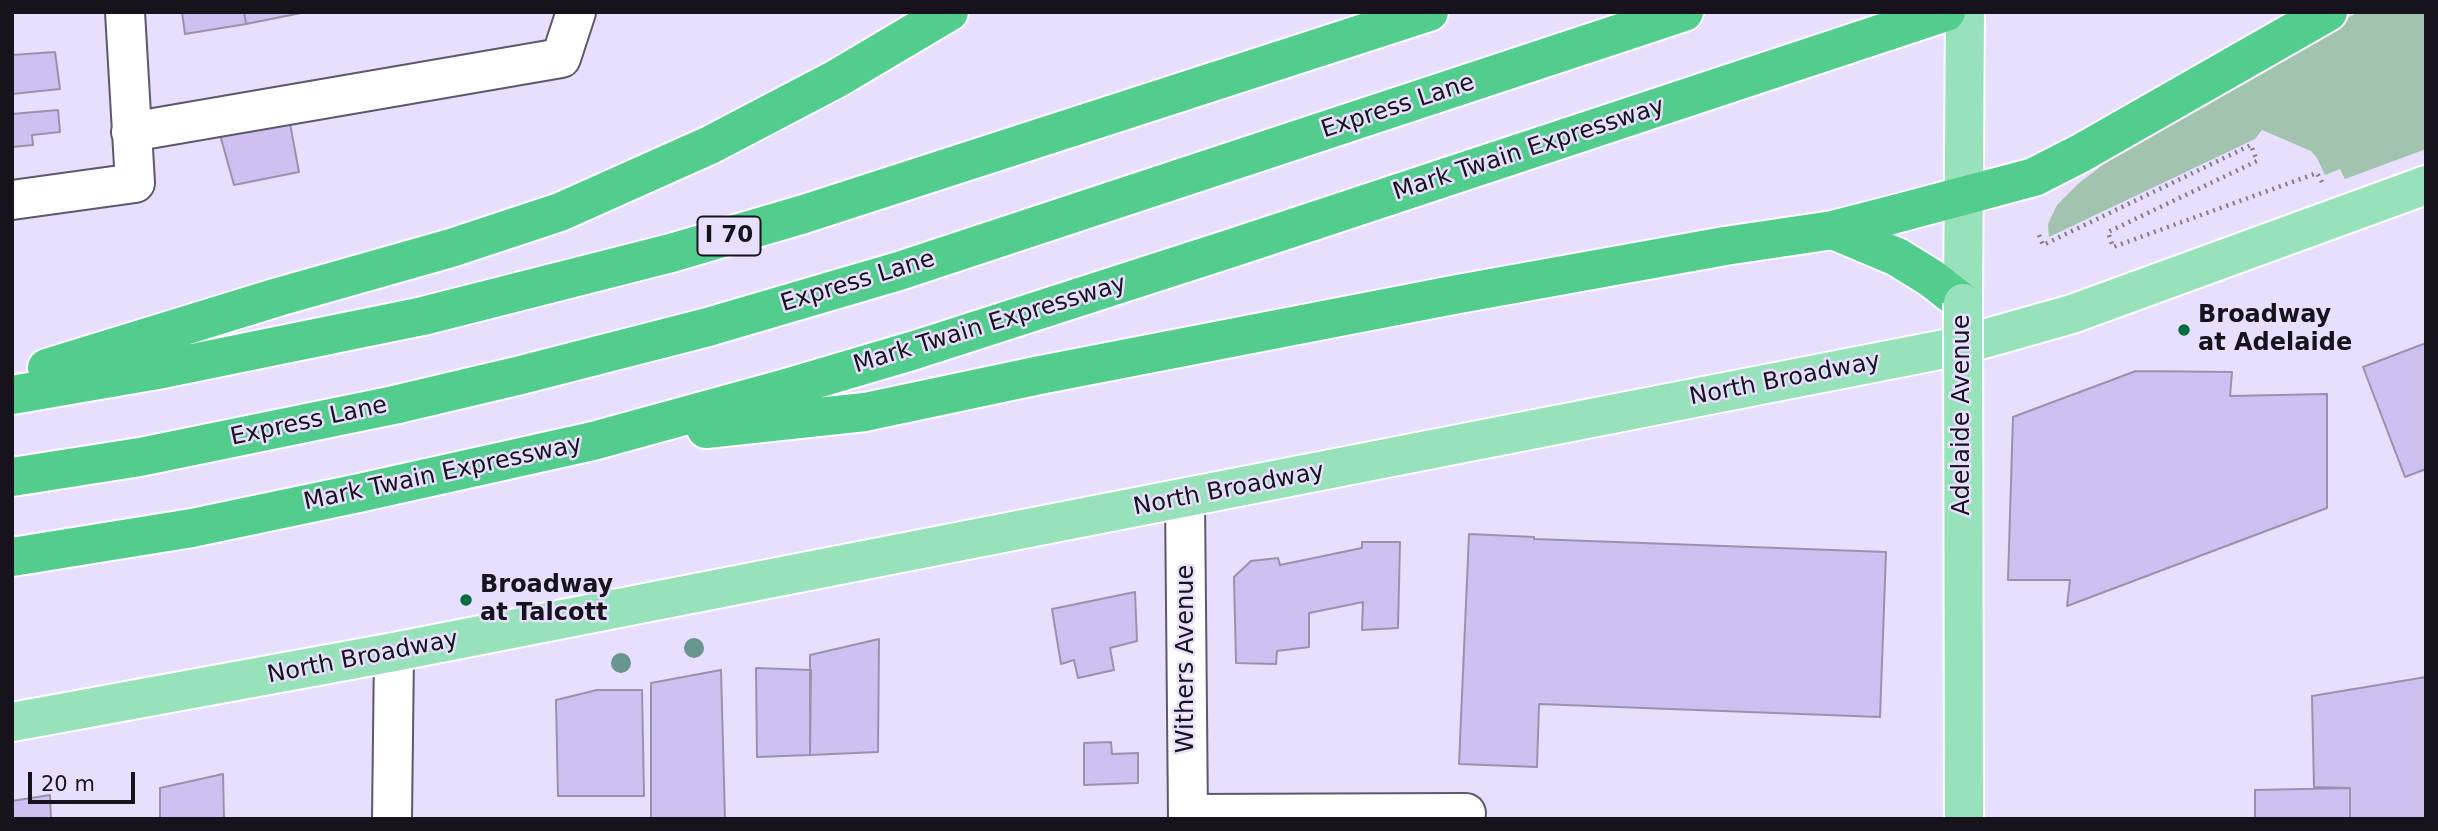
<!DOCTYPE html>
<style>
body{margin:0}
#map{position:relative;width:2438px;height:831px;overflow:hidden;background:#e7dffd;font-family:"DejaVu Sans",sans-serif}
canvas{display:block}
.frame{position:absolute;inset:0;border:14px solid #16131d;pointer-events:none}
.scale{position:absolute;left:28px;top:772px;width:107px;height:32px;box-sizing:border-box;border:4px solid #16131d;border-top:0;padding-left:9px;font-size:21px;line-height:24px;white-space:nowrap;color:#16131d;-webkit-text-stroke:5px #e7dffd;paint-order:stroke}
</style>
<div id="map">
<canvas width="2438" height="831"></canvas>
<div class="frame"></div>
<div class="scale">20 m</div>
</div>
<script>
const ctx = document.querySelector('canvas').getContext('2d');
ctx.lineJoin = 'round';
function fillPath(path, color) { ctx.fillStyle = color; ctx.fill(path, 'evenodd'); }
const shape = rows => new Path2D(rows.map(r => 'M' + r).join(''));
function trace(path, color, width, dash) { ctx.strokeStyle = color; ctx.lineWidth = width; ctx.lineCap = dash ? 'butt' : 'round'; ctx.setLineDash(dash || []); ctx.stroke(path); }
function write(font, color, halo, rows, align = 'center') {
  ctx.font = font + ' "DejaVu Sans",sans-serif'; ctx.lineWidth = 5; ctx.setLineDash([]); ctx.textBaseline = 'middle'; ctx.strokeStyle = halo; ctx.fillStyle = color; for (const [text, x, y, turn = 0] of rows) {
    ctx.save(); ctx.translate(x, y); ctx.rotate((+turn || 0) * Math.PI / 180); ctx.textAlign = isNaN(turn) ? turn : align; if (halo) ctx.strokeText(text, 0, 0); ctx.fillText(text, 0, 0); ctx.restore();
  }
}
fillPath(shape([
 [2358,12,2426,12,2426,149,2345,179,2340,169,2325,175,2317,158,2311,151,2262,130,2255,139,2049,237,2048,224,2057,205,2078,184,2127,146]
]), '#a2c3ae');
const building = shape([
 [182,12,244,12,246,24,185,34,182,12],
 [244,12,306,12,246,24,244,12],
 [55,52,60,89,12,94,12,55,55,52],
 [58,110,60,132,32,135,33,145,12,147,12,114,58,110],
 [289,118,299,172,234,185,219,131,289,118],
 [2426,343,2426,469,2405,477,2363,367,2426,343],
 [2136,371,2232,372,2230,396,2327,394,2327,508,2067,606,2070,580,2008,580,2013,417,2136,371],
 [1469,534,1534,537,1534,539,1886,552,1880,717,1539,704,1537,767,1459,764,1469,534],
 [1362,542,1400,542,1398,628,1362,630,1363,602,1309,613,1309,647,1277,651,1276,664,1236,663,1234,577,1251,561,1278,558,1280,565,1362,548,1362,542],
 [1135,592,1137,641,1110,648,1114,670,1078,678,1074,660,1061,664,1052,609,1135,592],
 [879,639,878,752,810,755,810,655,879,639],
 [756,668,811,670,810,755,757,757,756,668],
 [721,670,725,819,651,819,651,683,721,670],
 [2426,677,2426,819,2350,819,2350,788,2314,787,2312,696,2426,677],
 [597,690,642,690,644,796,558,796,556,700,597,690],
 [1111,742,1112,754,1138,753,1138,783,1084,785,1084,743,1111,742],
 [223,774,224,819,160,819,160,788,223,774],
 [2350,788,2350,819,2255,819,2255,790,2350,788],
 [50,795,51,819,12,819,12,801,50,795]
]);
fillPath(building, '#cec1f2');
trace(building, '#9992ad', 2);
const minor = shape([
 [131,132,561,58,576,12],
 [12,200,135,183,125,12],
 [1185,499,1188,819],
 [1188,814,1466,813],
 [392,819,394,652]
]);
const major = shape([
 [1963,303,1965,12],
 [12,722,394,652,1955,347,2072,314,2426,185]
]);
const highway = shape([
 [1833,230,1897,257,1931,278,1963,303],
 [47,368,278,297,451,248,560,212,710,145,836,79,949,12],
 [12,395,163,369,423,316,671,253,804,214,1429,12],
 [706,429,865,412,1040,375,1453,295,1725,246,1833,230,1899,213,2034,177,2081,153,2328,12],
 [12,477,140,457,394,405,521,375,708,327,899,271,1684,12],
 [12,557,192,528,359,493,593,441,786,388,915,350,1235,247,1946,12]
]);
trace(minor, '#5d576f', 42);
trace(major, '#fff', 42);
trace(highway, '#fff', 42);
trace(shape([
 [2039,235,2043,245,2251,145,2257,161,2108,232,2113,247,2317,173,2322,182]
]), '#827c91', 4.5, [2, 5]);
trace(minor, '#fff', 38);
trace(major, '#97e1bb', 38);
trace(highway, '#52cd8e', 38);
const majorBridge = shape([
 [1963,303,1964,819]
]);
trace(majorBridge, '#fff', 42, []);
trace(majorBridge, '#97e1bb', 38);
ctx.fillStyle = '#68968f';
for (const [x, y] of [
 [694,648],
 [621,663]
]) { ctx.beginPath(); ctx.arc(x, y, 10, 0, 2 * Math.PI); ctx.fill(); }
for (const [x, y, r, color] of [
 [2184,330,7,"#056b41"],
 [466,600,7,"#056b41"]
]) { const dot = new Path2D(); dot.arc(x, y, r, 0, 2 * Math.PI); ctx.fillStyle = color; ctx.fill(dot); trace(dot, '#e7dffd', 2.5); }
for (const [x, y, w] of [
 [729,236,63]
]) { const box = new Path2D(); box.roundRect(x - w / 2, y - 19.5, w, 39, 5); ctx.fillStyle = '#e7dffd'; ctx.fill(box); trace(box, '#16131d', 2); }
write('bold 23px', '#16131d', null, [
 ["I 70",729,236]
]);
write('24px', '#16131d', '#e7dffd', [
 ["Express Lane",1398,107,-18],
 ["Mark Twain Expressway",1529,150,-18],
 ["Express Lane",858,282,-17],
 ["Mark Twain Expressway",990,325,-17],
 ["North Broadway",1785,380,-11],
 ["Adelaide Avenue",1963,415,-90],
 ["Express Lane",309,422,-12],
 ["Mark Twain Expressway",443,474,-12],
 ["North Broadway",1229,490,-11],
 ["North Broadway",363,658,-11],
 ["Withers Avenue",1187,659,-90]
]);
write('bold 24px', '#16131d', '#e7dffd', [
 ["Broadway",2198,316],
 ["at Adelaide",2198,344],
 ["Broadway",480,586],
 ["at Talcott",480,614]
], 'left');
</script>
